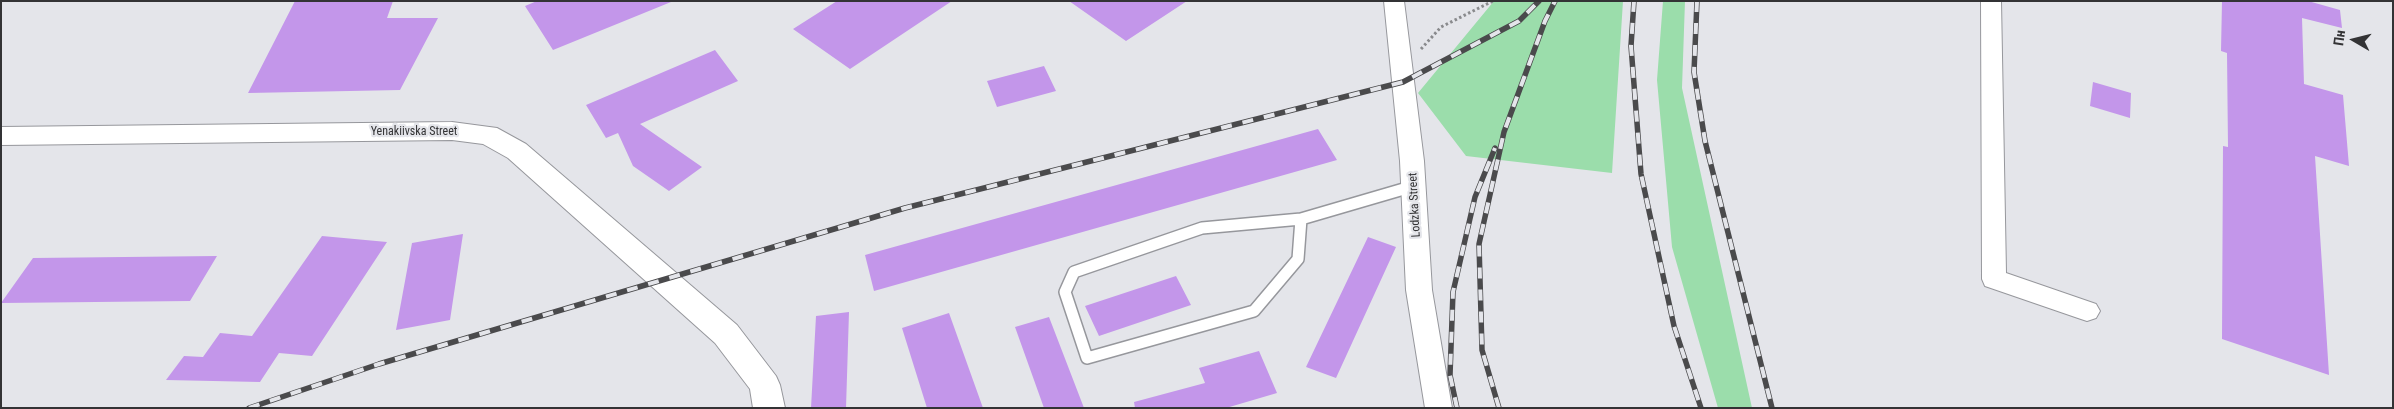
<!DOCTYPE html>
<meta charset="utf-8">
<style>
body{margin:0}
#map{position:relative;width:2394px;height:409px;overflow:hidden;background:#e4e5ea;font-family:"Roboto Condensed",sans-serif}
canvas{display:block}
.frame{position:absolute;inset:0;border:2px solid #333335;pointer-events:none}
.north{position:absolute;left:2329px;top:15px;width:50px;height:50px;-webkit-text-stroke:4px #e4e5ea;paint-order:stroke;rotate:278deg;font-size:14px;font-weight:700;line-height:20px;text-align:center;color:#333335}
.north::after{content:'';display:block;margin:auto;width:18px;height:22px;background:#333335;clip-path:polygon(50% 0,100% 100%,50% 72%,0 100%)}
</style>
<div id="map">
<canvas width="2394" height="409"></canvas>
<div class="frame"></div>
<div class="north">Пн</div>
</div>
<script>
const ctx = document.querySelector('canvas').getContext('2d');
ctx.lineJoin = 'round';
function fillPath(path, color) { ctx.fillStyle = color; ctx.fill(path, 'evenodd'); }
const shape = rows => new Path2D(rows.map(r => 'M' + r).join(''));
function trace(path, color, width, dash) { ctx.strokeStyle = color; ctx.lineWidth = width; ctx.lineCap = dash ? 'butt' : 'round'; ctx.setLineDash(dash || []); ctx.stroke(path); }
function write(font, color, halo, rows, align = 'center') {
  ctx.font = font + ' "Roboto Condensed",sans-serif'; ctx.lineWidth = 4.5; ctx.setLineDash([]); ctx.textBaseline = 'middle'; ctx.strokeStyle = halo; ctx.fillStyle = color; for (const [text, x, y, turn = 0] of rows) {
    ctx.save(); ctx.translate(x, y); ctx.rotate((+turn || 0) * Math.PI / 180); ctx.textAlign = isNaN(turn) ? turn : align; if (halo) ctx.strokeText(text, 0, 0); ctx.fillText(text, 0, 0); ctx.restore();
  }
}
fillPath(shape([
 [1494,1,1623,1,1612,173,1466,156,1418,93],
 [1663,1,1685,1,1682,88,1752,408,1718,408,1672,247,1657,80]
]), '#9bddab');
fillPath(shape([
 [295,1,393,1,387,18,438,18,400,90,248,93],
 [537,1,670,1,671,2,553,50,525,6],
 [837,1,952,1,850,69,793,29],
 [1069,1,1187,1,1126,41],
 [2222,1,2308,1,2340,10,2342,28,2302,18,2304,84,2343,95,2349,166,2315,156,2329,375,2222,339,2223,146,2228,147,2227,53,2221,51],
 [715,50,738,81,640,124,702,167,669,191,633,166,618,133,606,138,586,105],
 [1044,66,1056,91,997,107,987,81],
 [2093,82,2131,93,2130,118,2090,106],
 [1318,129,1337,160,874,291,865,255],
 [463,234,450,320,396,330,412,243],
 [322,236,387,242,312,356,279,353,260,382,166,380,184,356,203,357,220,333,252,336],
 [1368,237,1396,247,1336,378,1306,367],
 [217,256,190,301,1,303,33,258],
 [1176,276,1191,305,1099,336,1085,306],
 [849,312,846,408,811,408,816,316],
 [949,313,983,408,927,408,902,328],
 [1049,317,1084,408,1044,408,1015,327],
 [1259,351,1277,393,1226,408,1135,408,1134,402,1205,383,1199,368]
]), '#c396ea');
const service = shape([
 [1301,219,1298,259,1254,311,1087,358,1065,292,1074,272,1202,228,1301,219],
 [1301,219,1414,186]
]);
const minor = shape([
 [1384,1,1404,1,1424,161,1432,290,1452,408,1425,408,1406,290,1400,161,1384,1],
 [1981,1,2001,1,2006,273,2096,304,2100,311,2096,318,2087,321,2078,318,1985,286,1982,279,1981,1]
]);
const tertiary = shape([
 [452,122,497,128,526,144,737,325,776,376,780,385,785,408,753,408,750,389,715,343,508,158,483,144,452,140,1,145,1,127,452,122]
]);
trace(service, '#96979c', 14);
trace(minor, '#96979c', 2);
trace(tertiary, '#96979c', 2);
trace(shape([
 [1421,49,1441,27,1493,1]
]), '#898a8d', 3, [2.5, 2.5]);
trace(service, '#fff', 11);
fillPath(minor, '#fff');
fillPath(tertiary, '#fff');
const rail = shape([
 [1634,1,1631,46,1641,174,1674,326,1701,408],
 [1697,1,1694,72,1705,141,1772,408],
 [249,408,379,364,905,208,1403,82,1519,21,1539,1],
 [1457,408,1450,375,1453,292,1475,197,1495,148],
 [1499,408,1482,350,1479,244,1504,132,1545,21,1555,1]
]);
trace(rail, '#4a4a4c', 5.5);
trace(rail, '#e4e5ea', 4, [11]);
write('12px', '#333335', '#e4e5ea', [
 ["Yenakiivska Street",414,132],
 ["Lodzka Street",1415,205,-93]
]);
</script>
